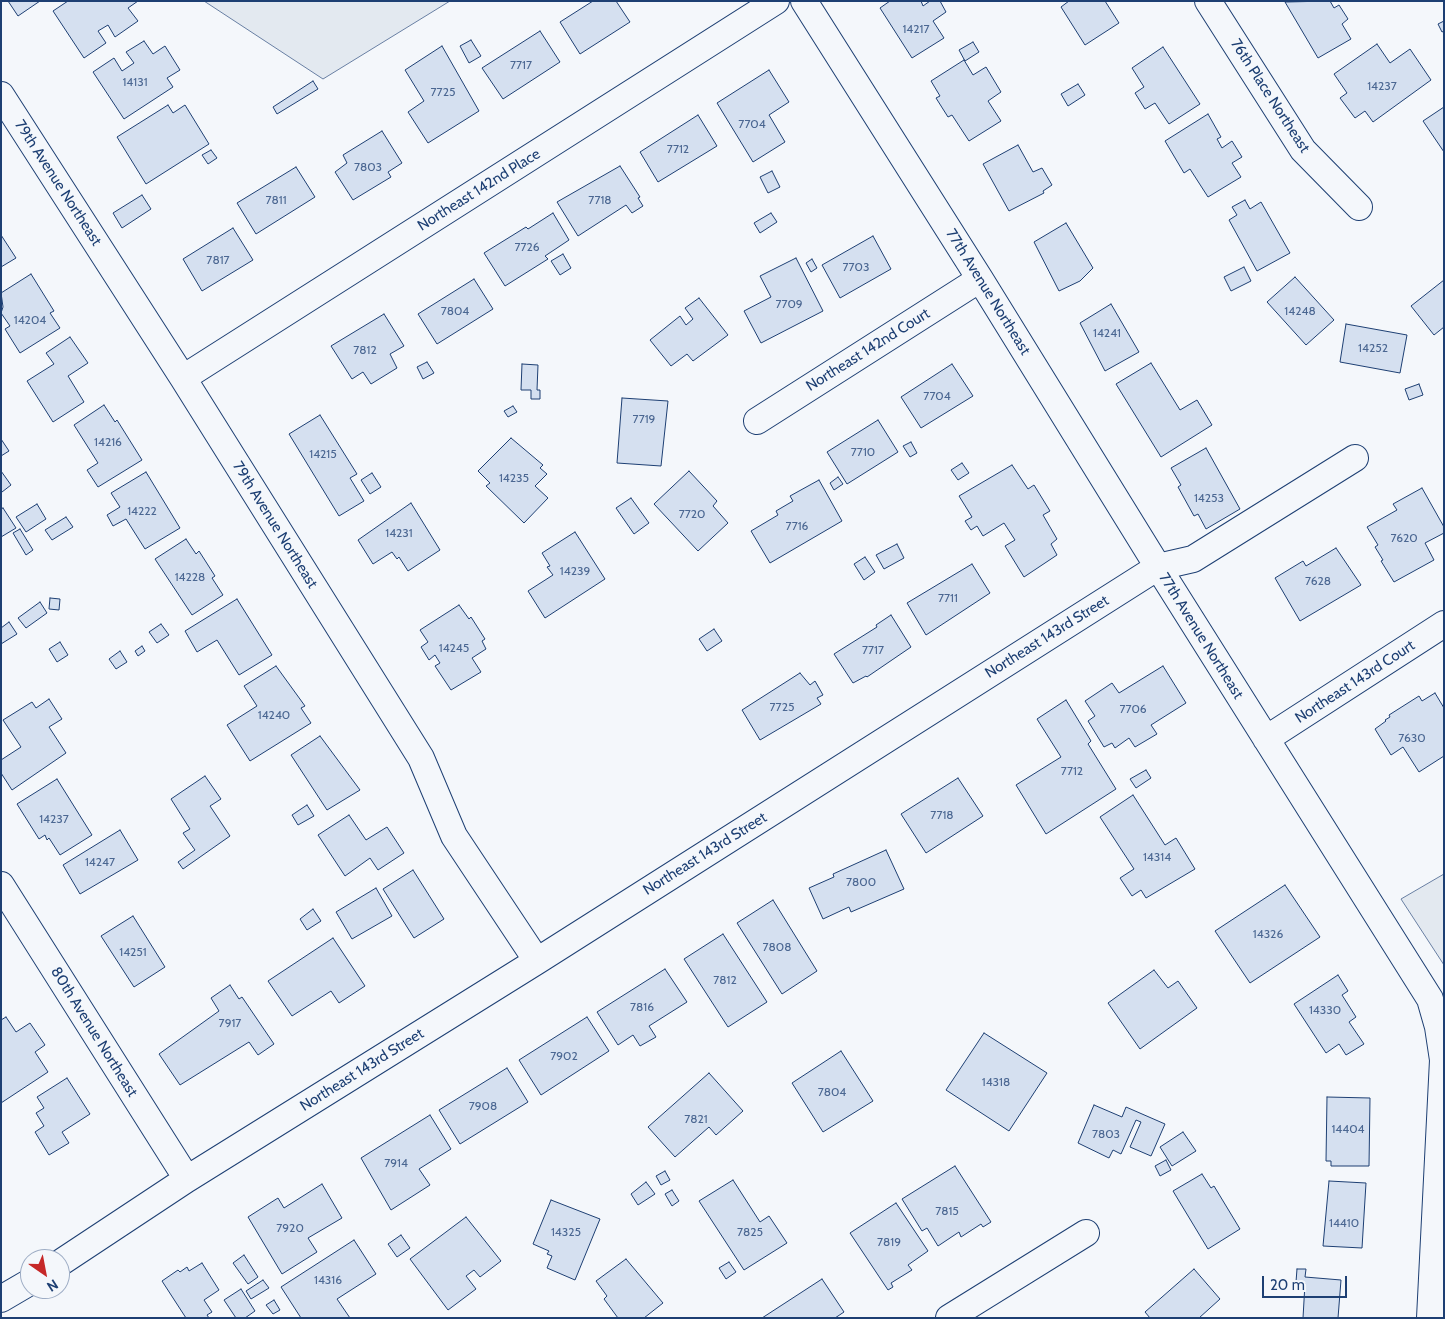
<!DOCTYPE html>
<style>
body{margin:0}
#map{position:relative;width:1445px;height:1319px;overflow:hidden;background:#f4f7fb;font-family:Cabin,sans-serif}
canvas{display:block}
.frame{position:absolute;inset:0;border:2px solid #1d3f73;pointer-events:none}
.north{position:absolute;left:20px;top:1249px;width:50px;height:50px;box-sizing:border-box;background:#f4f7fb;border:1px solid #9eadc5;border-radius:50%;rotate:147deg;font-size:14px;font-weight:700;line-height:20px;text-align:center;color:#1d3f73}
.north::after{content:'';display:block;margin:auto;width:18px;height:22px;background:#c62828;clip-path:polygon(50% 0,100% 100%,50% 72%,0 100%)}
.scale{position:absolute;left:1262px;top:1276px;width:85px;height:22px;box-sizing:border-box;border:2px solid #1d3f73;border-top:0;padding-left:6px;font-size:15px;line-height:18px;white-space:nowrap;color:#1d3f73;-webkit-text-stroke:4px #f4f7fb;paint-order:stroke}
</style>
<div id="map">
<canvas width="1445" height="1319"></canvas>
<div class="frame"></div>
<div class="north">N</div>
<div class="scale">20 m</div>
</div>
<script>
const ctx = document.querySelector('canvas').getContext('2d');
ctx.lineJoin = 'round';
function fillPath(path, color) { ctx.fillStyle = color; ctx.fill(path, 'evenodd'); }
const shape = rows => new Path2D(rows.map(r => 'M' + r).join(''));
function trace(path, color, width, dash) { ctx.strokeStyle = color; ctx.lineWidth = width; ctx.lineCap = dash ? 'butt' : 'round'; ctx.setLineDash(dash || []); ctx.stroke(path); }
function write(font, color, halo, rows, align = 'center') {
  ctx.font = font + ' Cabin,sans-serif'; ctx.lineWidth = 4; ctx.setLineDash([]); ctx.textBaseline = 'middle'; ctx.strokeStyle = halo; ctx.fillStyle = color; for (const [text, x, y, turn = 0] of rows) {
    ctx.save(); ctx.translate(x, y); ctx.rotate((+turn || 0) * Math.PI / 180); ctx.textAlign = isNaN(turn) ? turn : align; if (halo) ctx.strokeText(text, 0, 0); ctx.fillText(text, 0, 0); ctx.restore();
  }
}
const green = shape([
 [204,1,450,1,323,79,204,1],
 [1444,874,1444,965,1401,899,1444,874]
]);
fillPath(green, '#e3e9f0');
trace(green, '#687fa3', 1);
const building = shape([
 [8,1,40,1,18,16,8,1],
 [68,1,138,1,128,8,138,21,115,37,108,25,98,31,106,43,84,58,53,11,68,1],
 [593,1,616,1,630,22,580,54,560,22,593,1],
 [890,1,921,1,923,6,930,1,940,1,946,12,933,21,944,38,912,58,880,8,890,1],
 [1069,1,1105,1,1119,23,1085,45,1061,7,1069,1],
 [1330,1,1334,8,1339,5,1348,19,1342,24,1351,39,1318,58,1285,2,1330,1],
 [1444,21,1444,31,1442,32,1438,24,1444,21],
 [540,31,560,62,503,99,482,68,540,31],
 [471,40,481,56,469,63,460,46,471,40],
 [144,41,153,54,165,46,180,70,167,78,173,87,124,119,93,72,114,58,122,71,134,63,126,52,144,41],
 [973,42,979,52,965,61,959,50,973,42],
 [1377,44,1390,63,1410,49,1431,80,1373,122,1365,111,1355,118,1340,98,1347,93,1334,74,1377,44],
 [442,46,479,111,428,143,408,112,424,101,405,70,442,46],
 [1163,47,1200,104,1169,124,1155,103,1145,109,1135,93,1144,87,1132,68,1163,47],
 [964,60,973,75,986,67,1001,92,988,101,1001,121,969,141,952,115,948,117,936,98,940,96,931,81,964,60],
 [769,70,789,102,769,115,785,142,753,162,717,103,769,70],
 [313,81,318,89,277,114,273,107,313,81],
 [1078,84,1085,95,1068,106,1061,94,1078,84],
 [168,105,173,113,185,105,209,144,146,184,117,137,168,105],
 [1444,107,1444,152,1423,121,1444,107],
 [1208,114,1221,137,1217,139,1222,148,1232,141,1242,157,1232,163,1241,177,1208,197,1190,169,1184,173,1165,141,1208,114],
 [698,115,717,146,658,182,640,152,698,115],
 [382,131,402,163,388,172,391,177,353,200,335,172,347,163,343,155,382,131],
 [1018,145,1033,172,1042,168,1052,185,1043,191,1044,193,1009,211,983,164,1018,145],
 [211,150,217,158,208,164,202,155,211,150],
 [620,166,640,197,638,198,643,206,632,213,626,205,578,236,557,202,620,166],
 [296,167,315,197,256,234,237,203,296,167],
 [772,171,780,187,768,193,760,177,772,171],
 [142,195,151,209,122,228,113,213,142,195],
 [1245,200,1250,209,1261,202,1290,253,1257,271,1229,220,1237,215,1232,207,1245,200],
 [553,213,569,240,545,256,548,259,505,286,484,253,526,227,528,229,553,213],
 [771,213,777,222,760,233,754,223,771,213],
 [1066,223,1093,268,1080,281,1059,291,1034,242,1066,223],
 [233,228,253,260,202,291,183,259,233,228],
 [1,235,16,258,1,267,1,235],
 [873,236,891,269,840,298,822,265,873,236],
 [563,254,571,268,560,275,551,261,563,254],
 [796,258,823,311,761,343,744,311,771,297,760,276,796,258],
 [812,259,817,268,811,272,806,263,812,259],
 [1244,267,1251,281,1231,291,1224,277,1244,267],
 [31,274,54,311,50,313,60,328,20,353,5,329,10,326,1,313,3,307,1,293,31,274],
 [1295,277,1334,320,1306,345,1267,302,1295,277],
 [474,279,493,309,437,344,418,314,474,279],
 [1444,280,1444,327,1434,335,1411,306,1444,280],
 [699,298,728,335,693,361,687,354,671,366,650,340,680,316,686,325,693,319,685,308,699,298],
 [1111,304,1139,352,1105,371,1080,323,1111,304],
 [384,314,404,346,390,354,397,368,371,384,363,372,352,379,331,346,384,314],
 [1346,324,1407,335,1400,373,1340,362,1346,324],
 [70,337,88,363,68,376,84,402,53,422,27,381,54,364,46,353,70,337],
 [427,362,434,373,423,379,417,367,427,362],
 [1151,363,1180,410,1197,400,1212,425,1161,457,1116,384,1151,363],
 [522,364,538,365,537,390,540,390,540,399,531,399,531,390,521,390,522,364],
 [952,364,973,396,921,428,901,397,952,364],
 [1419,384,1423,395,1409,400,1405,389,1419,384],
 [622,398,668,401,661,466,617,463,622,398],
 [104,405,115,422,117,420,142,460,98,487,87,470,98,463,74,425,104,405],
 [513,406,517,412,508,417,504,411,513,406],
 [320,415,357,474,350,478,364,501,339,516,289,434,320,415],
 [878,420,898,452,847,484,827,452,878,420],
 [511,438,543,465,540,468,547,474,535,486,548,498,524,523,486,486,490,483,478,471,511,438],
 [1,439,9,451,1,456,1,439],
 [911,442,917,453,910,457,903,446,911,442],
 [1206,448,1240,509,1206,529,1198,514,1194,516,1178,487,1181,485,1171,468,1206,448],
 [962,463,969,473,958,480,951,470,962,463],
 [1012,465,1028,489,1034,485,1050,511,1043,515,1057,539,1051,544,1057,555,1024,577,1005,546,1015,540,1004,523,983,536,977,526,971,530,965,521,972,517,959,496,1012,465],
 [1,471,11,485,2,492,1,491,1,471],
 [689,471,717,501,713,506,728,523,698,551,654,504,689,471],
 [146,472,180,528,145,549,126,519,113,526,107,515,120,507,111,493,146,472],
 [372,473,381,487,370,494,361,480,372,473],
 [838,477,843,484,834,490,830,483,838,477],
 [819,480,842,521,770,563,751,531,778,515,776,511,793,501,790,496,819,480],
 [1422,488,1444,527,1444,533,1425,543,1434,560,1394,582,1381,561,1383,560,1375,547,1378,545,1367,527,1397,510,1393,504,1422,488],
 [631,498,649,523,634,534,616,508,631,498],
 [411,503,440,550,408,571,399,557,397,559,392,552,373,564,358,540,411,503],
 [37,504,46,519,26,532,16,517,37,504],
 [3,508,16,528,1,537,1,509,3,508],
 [66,517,73,527,52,540,45,530,66,517],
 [20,529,33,550,26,555,13,533,20,529],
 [575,532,605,579,545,618,528,591,553,575,547,567,550,566,542,553,575,532],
 [186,539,196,554,199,551,215,576,212,578,223,595,192,615,155,559,186,539],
 [897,544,904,558,884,569,876,555,897,544],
 [1336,548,1361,585,1300,621,1275,578,1303,561,1306,566,1336,548],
 [865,557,875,572,864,580,854,564,865,557],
 [972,564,990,593,926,635,907,603,972,564],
 [50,598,60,599,59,610,49,609,50,598],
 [237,599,272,655,239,675,217,640,197,652,185,631,237,599],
 [40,602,47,613,26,628,18,618,40,602],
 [459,605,469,619,471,617,485,639,482,641,486,649,472,658,481,672,451,690,435,666,440,663,435,655,429,660,421,647,428,642,420,630,459,605],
 [891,615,911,647,867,677,866,676,853,683,834,654,877,627,876,625,891,615],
 [9,622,17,634,1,644,1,628,9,622],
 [161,624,169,635,157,643,149,632,161,624],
 [714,629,722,641,707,651,699,639,714,629],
 [60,642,68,655,57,662,49,649,60,642],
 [142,646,145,651,138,656,135,651,142,646],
 [120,651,127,662,116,669,109,659,120,651],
 [276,666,305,706,301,708,311,723,250,761,227,725,257,706,244,686,276,666],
 [1163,666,1186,703,1151,725,1157,734,1135,747,1129,738,1115,748,1112,743,1104,747,1088,721,1095,716,1085,701,1112,683,1119,693,1163,666],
 [800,673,810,685,815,681,823,695,817,698,821,704,760,740,742,710,800,673],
 [1435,693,1444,708,1444,756,1419,772,1403,747,1391,755,1375,729,1386,721,1385,720,1390,717,1389,715,1419,696,1422,701,1435,693],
 [49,699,62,719,49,727,66,753,12,790,1,773,1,760,21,747,3,720,32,702,36,708,49,699],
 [1066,700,1091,741,1088,744,1116,789,1046,834,1016,785,1061,757,1037,719,1066,700],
 [320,736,360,790,327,810,291,755,320,736],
 [1146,770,1151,778,1136,788,1130,779,1146,770],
 [205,776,221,799,210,806,230,836,183,869,178,862,195,850,183,833,190,829,171,799,205,776],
 [958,778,983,816,926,853,901,814,958,778],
 [57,779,92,835,60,855,49,838,47,840,45,835,39,839,17,804,57,779],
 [1133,795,1165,845,1176,838,1195,869,1146,898,1141,890,1132,896,1120,878,1134,869,1100,817,1133,795],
 [307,805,314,816,298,825,292,815,307,805],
 [349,815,366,840,387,827,404,853,378,870,370,858,345,876,318,835,349,815],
 [120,830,138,860,80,894,63,865,120,830],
 [886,850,904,889,851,912,849,907,823,919,809,888,834,877,833,874,886,850],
 [413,870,444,919,414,938,383,889,413,870],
 [1285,885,1320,937,1250,983,1215,931,1285,885],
 [376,888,392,916,352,939,336,912,376,888],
 [773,900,817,971,782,994,737,923,773,900],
 [313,909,321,921,307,930,300,919,313,909],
 [133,916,165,967,134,987,101,936,133,916],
 [723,934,767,1002,728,1027,684,959,723,934],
 [333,938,365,986,339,1003,331,991,292,1016,268,981,333,938],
 [665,969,687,1002,649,1026,656,1037,640,1046,633,1035,618,1045,597,1012,665,969],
 [1154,970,1168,988,1178,981,1197,1008,1140,1049,1108,1003,1154,970],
 [1338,975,1348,991,1342,995,1356,1017,1349,1022,1364,1044,1346,1055,1339,1044,1326,1053,1294,1004,1338,975],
 [230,985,239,999,242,997,274,1044,258,1055,249,1042,180,1085,159,1054,219,1011,211,998,230,985],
 [6,1017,16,1032,30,1023,45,1045,35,1052,48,1072,1,1103,1,1020,6,1017],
 [587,1017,609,1051,541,1095,519,1060,587,1017],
 [984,1033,1047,1073,1009,1131,946,1090,984,1033],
 [841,1051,873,1101,823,1132,792,1083,841,1051],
 [507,1068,528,1102,460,1144,439,1110,507,1068],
 [709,1073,743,1111,716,1135,709,1127,675,1157,648,1127,709,1073],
 [67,1078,90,1114,62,1132,69,1143,49,1155,35,1132,44,1126,36,1113,44,1108,37,1097,67,1078],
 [1327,1097,1370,1098,1369,1166,1331,1166,1331,1161,1326,1161,1327,1097],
 [1094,1105,1122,1117,1126,1107,1165,1124,1151,1156,1130,1147,1141,1122,1136,1120,1121,1154,1113,1150,1109,1158,1078,1143,1094,1105],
 [430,1115,451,1149,419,1169,430,1185,391,1210,361,1158,430,1115],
 [1183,1132,1196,1151,1172,1166,1160,1147,1183,1132],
 [1166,1160,1171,1170,1160,1176,1155,1166,1166,1160],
 [955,1166,991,1222,983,1227,981,1224,961,1237,959,1232,938,1246,927,1228,922,1231,902,1199,955,1166],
 [665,1171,670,1180,661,1185,656,1176,665,1171],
 [1202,1174,1211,1188,1214,1186,1240,1229,1208,1249,1173,1191,1202,1174],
 [733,1180,760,1222,769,1216,787,1243,744,1270,699,1201,733,1180],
 [1329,1181,1366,1183,1362,1248,1323,1246,1329,1181],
 [646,1182,655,1194,638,1205,631,1194,646,1182],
 [322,1184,342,1218,308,1238,317,1252,282,1274,248,1217,278,1198,284,1208,322,1184],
 [672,1190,679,1201,672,1206,665,1194,672,1190],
 [551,1200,600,1219,575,1280,547,1268,552,1256,547,1254,549,1251,533,1244,551,1200],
 [896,1203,928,1251,908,1265,912,1270,891,1283,893,1287,888,1290,850,1233,896,1203],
 [466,1217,501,1261,480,1277,474,1270,466,1276,476,1289,448,1310,410,1259,466,1217],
 [401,1235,410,1248,397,1257,388,1244,401,1235],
 [354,1240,376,1274,337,1299,350,1318,301,1318,281,1287,354,1240],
 [244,1255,258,1277,248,1284,233,1263,244,1255],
 [626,1259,663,1303,644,1318,618,1318,604,1299,607,1296,596,1281,626,1259],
 [729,1262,736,1272,726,1279,719,1268,729,1262],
 [202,1263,219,1290,204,1300,212,1312,207,1315,209,1318,186,1318,162,1281,178,1270,180,1272,187,1267,189,1271,202,1263],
 [1194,1269,1220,1299,1199,1318,1150,1318,1145,1312,1194,1269],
 [1297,1269,1306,1269,1305,1277,1341,1280,1338,1318,1303,1318,1305,1283,1296,1282,1297,1269],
 [822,1279,844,1312,835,1318,762,1318,822,1279],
 [263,1280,269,1288,251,1299,246,1291,263,1280],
 [241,1289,255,1311,245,1318,236,1318,224,1300,241,1289],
 [274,1300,280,1310,273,1314,266,1305,274,1300]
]);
fillPath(building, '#d5e0f0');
trace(building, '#1d3f73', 1);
const street = shape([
 [804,1,980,279,1158,567,1430,999,1438,1027,1443,1060,1430,1318],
 [1208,1,1303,150,1359,207],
 [1,95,183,378,421,758,454,836,537,961],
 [183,378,776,1],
 [757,421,980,279],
 [1266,739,1444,624],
 [1,885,187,1179],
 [60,1263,187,1179,537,961,1158,567,1193,559,1355,458],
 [1,1299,30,1282],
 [949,1318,1086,1233]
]);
trace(street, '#1d3f73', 28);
trace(street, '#f4f7fb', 26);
write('12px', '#4b6792', null, [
 ["14217",916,29],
 ["7717",521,65],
 ["14131",135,82],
 ["14237",1382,86],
 ["7725",443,92],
 ["7704",752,124],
 ["7712",678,149],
 ["7803",368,167],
 ["7811",276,200],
 ["7718",600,200],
 ["7726",527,247],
 ["7817",218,260],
 ["7703",856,267],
 ["7709",789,304],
 ["7804",455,311],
 ["14248",1300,311],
 ["14204",30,320],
 ["14241",1107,333],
 ["14252",1373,348],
 ["7812",365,350],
 ["7704",937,396],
 ["7719",644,419],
 ["14216",108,442],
 ["7710",863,452],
 ["14215",323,454],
 ["14235",514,478],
 ["14253",1209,498],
 ["14222",142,511],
 ["7720",692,514],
 ["7716",797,526],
 ["14231",399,533],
 ["7620",1404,538],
 ["14239",575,571],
 ["14228",190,577],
 ["7628",1318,581],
 ["7711",948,598],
 ["14245",454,648],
 ["7717",873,650],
 ["7725",782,707],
 ["7706",1133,709],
 ["14240",274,715],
 ["7630",1412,738],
 ["7712",1072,771],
 ["7718",942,815],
 ["14237",54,819],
 ["14314",1157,857],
 ["14247",100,862],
 ["7800",861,882],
 ["14326",1268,934],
 ["7808",777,947],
 ["14251",133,952],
 ["7812",725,980],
 ["7816",642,1007],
 ["14330",1325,1010],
 ["7917",230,1023],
 ["7902",564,1056],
 ["14318",996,1082],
 ["7804",832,1092],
 ["7908",483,1106],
 ["7821",696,1119],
 ["14404",1348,1129],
 ["7803",1106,1134],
 ["7914",396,1163],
 ["7815",947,1211],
 ["14410",1344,1223],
 ["7920",290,1228],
 ["14325",566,1232],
 ["7825",750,1232],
 ["7819",889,1242],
 ["14316",328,1280]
]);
write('15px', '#1d3f73', '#f4f7fb', [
 ["76th Place Northeast",1270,96,57],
 ["79th Avenue Northeast",58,183,57],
 ["Northeast 142nd Place",479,190,-32],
 ["77th Avenue Northeast",988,292,58],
 ["Northeast 142nd Court",868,350,-32],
 ["79th Avenue Northeast",275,525,58],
 ["77th Avenue Northeast",1201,636,58],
 ["Northeast 143rd Street",1047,637,-32],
 ["Northeast 143rd Court",1355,682,-33],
 ["Northeast 143rd Street",705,854,-32],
 ["80th Avenue Northeast",94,1032,58],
 ["Northeast 143rd Street",362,1070,-32]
]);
</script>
